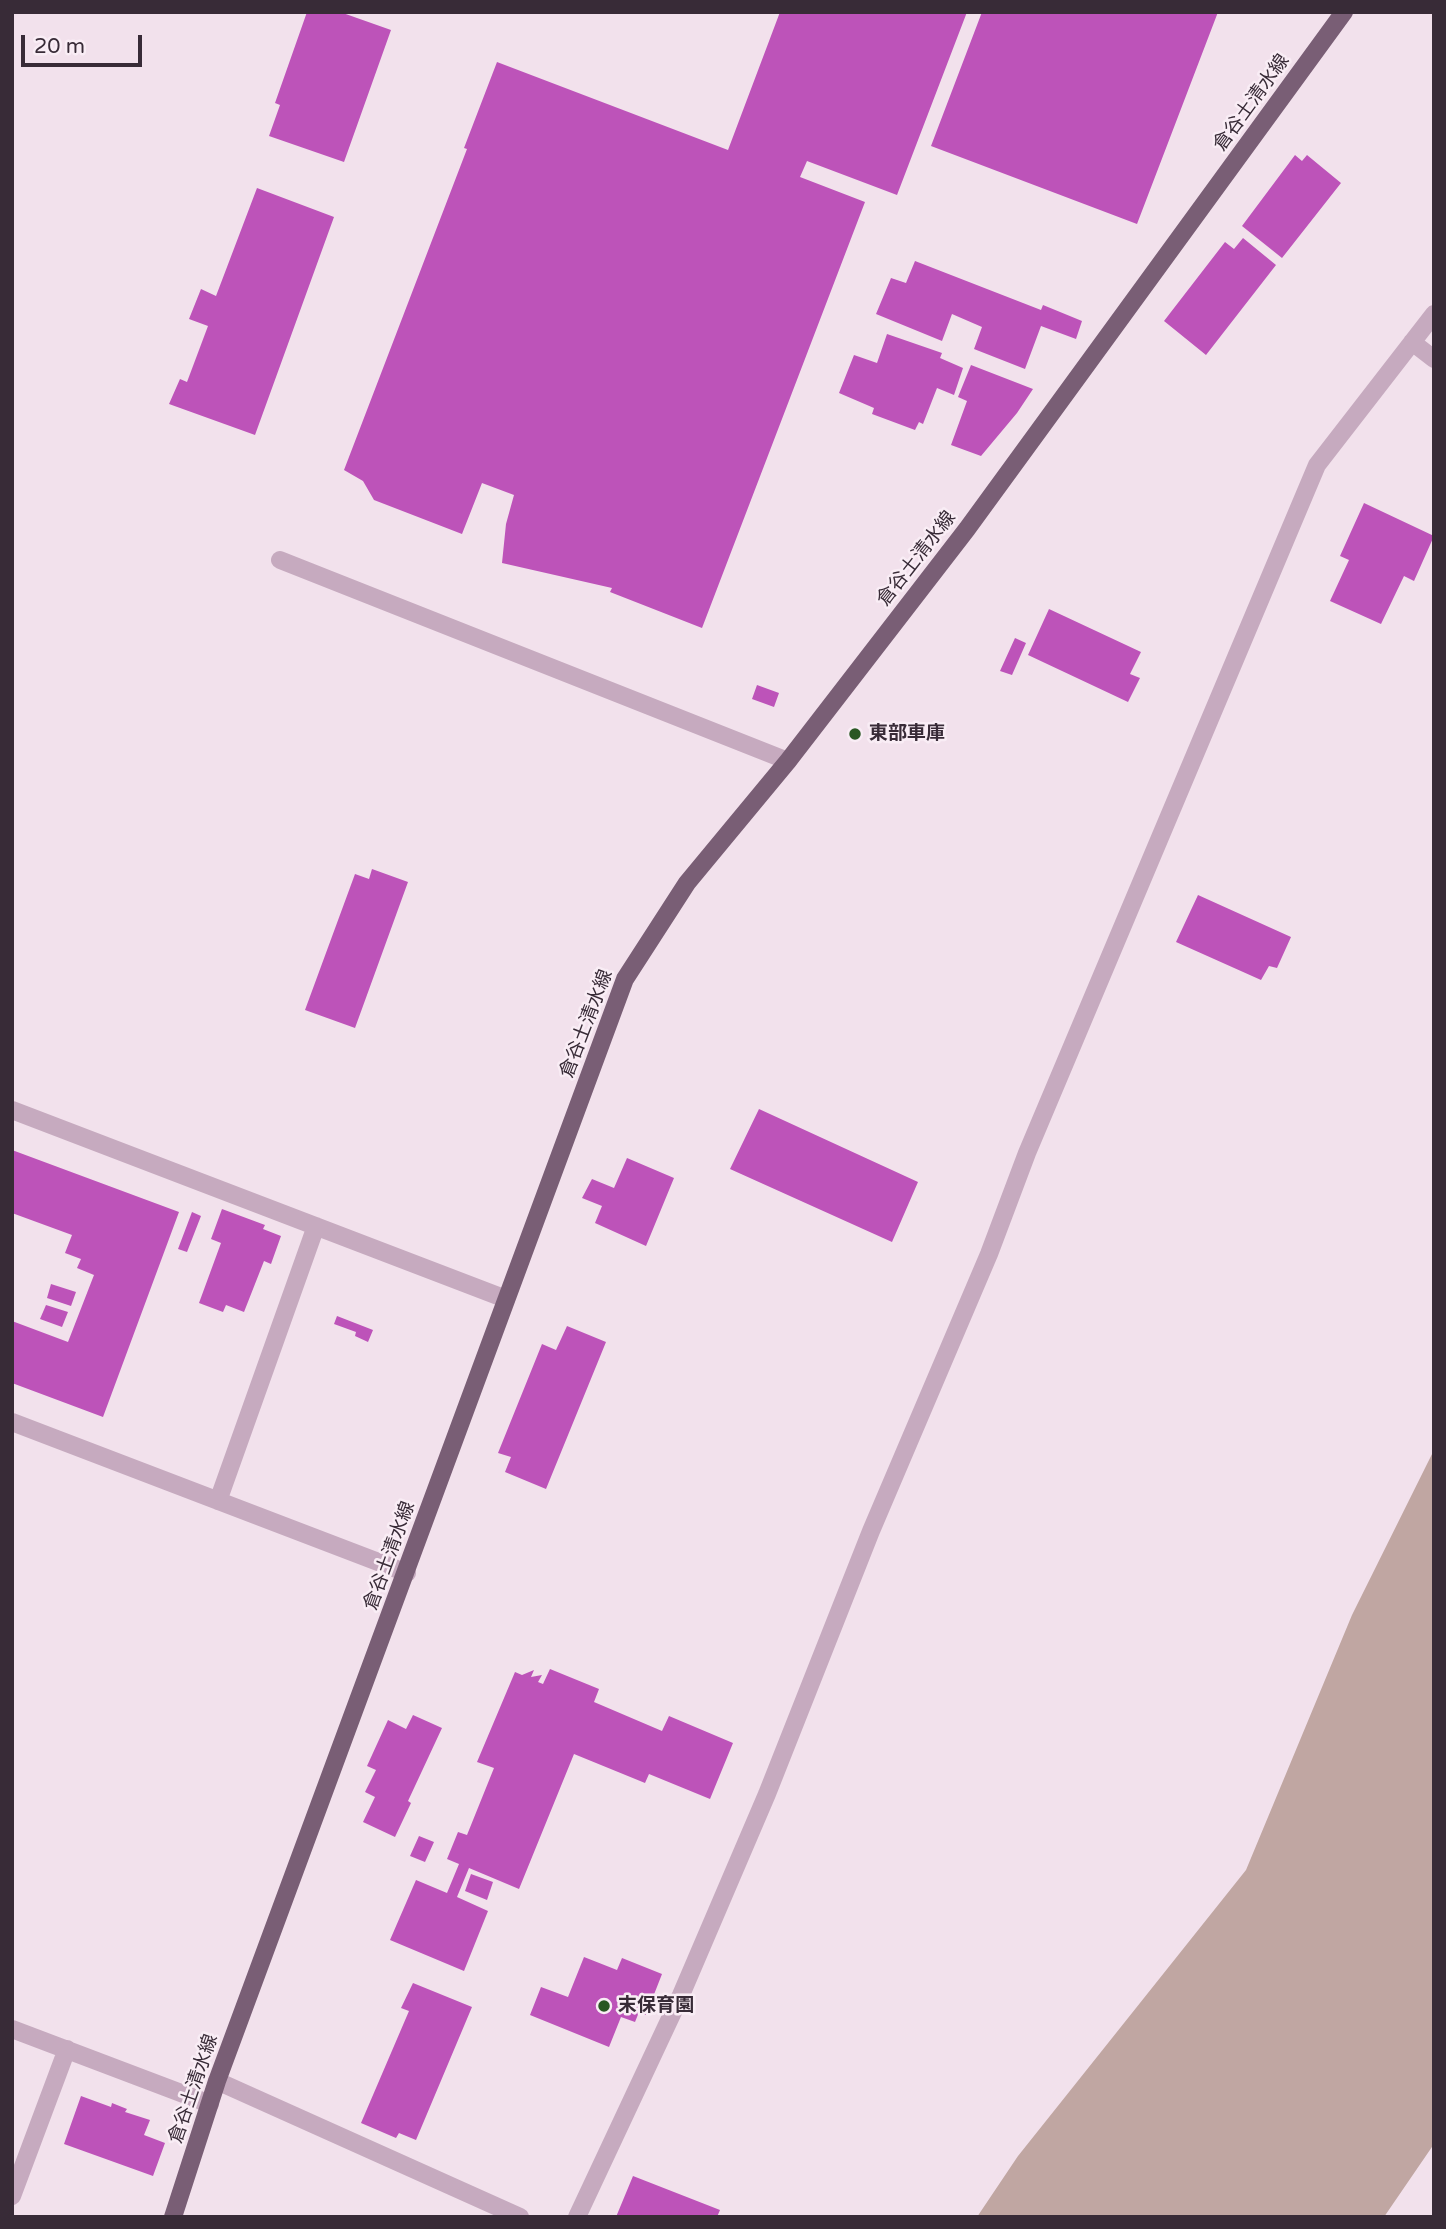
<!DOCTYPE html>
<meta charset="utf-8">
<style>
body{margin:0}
#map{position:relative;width:1446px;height:2229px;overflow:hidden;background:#f2e1ec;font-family:"Varela Round",sans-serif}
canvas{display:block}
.frame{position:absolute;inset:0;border:14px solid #382b37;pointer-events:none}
.scale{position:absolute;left:21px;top:35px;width:121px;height:32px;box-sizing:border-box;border:4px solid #382b37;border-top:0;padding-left:9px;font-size:21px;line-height:24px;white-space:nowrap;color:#382b37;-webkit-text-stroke:5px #f9edf5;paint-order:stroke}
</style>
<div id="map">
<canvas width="1446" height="2229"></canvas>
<div class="frame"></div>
<div class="scale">20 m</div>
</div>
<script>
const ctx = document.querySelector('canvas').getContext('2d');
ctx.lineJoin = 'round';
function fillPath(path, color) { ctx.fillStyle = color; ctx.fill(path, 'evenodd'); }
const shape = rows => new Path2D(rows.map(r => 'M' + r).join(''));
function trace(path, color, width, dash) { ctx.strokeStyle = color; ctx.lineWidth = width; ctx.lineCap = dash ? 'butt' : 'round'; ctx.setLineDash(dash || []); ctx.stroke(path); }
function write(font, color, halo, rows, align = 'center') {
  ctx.font = font + ' "Varela Round","Noto Sans JP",sans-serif'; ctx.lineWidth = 5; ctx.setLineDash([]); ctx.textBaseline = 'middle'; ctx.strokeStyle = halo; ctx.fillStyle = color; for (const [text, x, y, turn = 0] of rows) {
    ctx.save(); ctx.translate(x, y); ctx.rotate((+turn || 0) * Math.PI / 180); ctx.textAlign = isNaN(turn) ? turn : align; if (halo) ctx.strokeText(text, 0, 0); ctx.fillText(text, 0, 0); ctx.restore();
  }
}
fillPath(shape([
 [1434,1450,1434,2144,1384,2217,977,2217,1018,2156,1246,1870,1352,1615]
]), '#c0a6a2');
fillPath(shape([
 [307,12,340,12,391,30,344,162,269,136,280,105,275,103],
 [780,12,967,12,897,195,807,161,800,177,865,202,702,628,610,592,612,588,502,563,506,524,514,495,482,483,462,534,374,500,363,481,344,470,467,149,464,148,497,62,728,150],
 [982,12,1218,12,1137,224,931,146],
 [1295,155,1302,161,1307,155,1341,183,1282,258,1242,226],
 [257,188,334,217,255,435,169,404,180,379,187,382,208,326,189,319,201,289,216,296],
 [1243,238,1276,265,1206,355,1164,321,1225,242,1234,249],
 [915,261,1041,310,1043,305,1082,321,1076,339,1041,326,1025,369,974,349,982,327,952,314,942,341,876,314,891,278,906,283],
 [887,334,942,353,940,358,963,368,954,395,937,388,923,424,919,422,915,430,872,414,874,408,839,393,854,355,877,363],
 [971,365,1033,389,1017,413,981,456,951,445,967,401,958,397],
 [1364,503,1434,536,1414,581,1404,576,1381,624,1330,601,1349,560,1340,556],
 [1049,609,1141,652,1130,674,1140,678,1128,702,1028,655],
 [1015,638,1026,643,1012,675,1000,671],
 [757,685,779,693,774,707,752,699],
 [372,869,408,882,355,1028,305,1010,355,874,369,879],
 [1198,895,1291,937,1277,968,1269,966,1261,980,1176,942],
 [759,1109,918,1182,892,1242,730,1169],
 [12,1150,179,1212,103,1417,12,1383,12,1321,68,1342,94,1275,77,1268,81,1259,65,1253,72,1235,12,1213],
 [627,1158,674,1178,646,1246,595,1223,602,1206,582,1198,592,1179,614,1188],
 [222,1209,265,1225,263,1229,281,1236,271,1264,264,1261,244,1312,226,1305,223,1312,199,1303,221,1243,211,1239],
 [192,1212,201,1216,187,1252,178,1249],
 [51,1284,76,1292,71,1306,47,1298],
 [46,1305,68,1312,62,1327,40,1319],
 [337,1316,373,1330,368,1342,355,1336,356,1332,334,1324],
 [567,1326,606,1342,546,1489,505,1472,511,1457,498,1453,542,1344,556,1350],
 [550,1669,599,1689,594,1702,662,1731,669,1716,733,1743,710,1799,649,1774,645,1783,574,1754,519,1889,469,1868,457,1897,488,1911,464,1971,390,1940,416,1880,447,1893,459,1864,447,1859,458,1832,467,1835,494,1768,477,1762,515,1672,522,1675,534,1670,531,1677,542,1675,538,1682,543,1684],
 [413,1715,442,1728,408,1801,411,1803,395,1837,363,1822,375,1797,365,1792,376,1770,367,1766,388,1720,406,1729],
 [419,1836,434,1842,425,1862,410,1856],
 [471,1874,493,1882,487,1900,465,1891],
 [584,1957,617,1970,622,1958,662,1974,646,2015,639,2012,635,2022,621,2017,609,2047,530,2015,541,1987,568,1997],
 [413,1983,472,2007,416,2140,399,2133,396,2138,361,2123,409,2011,401,2008],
 [81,2096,111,2107,112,2103,127,2109,125,2112,150,2120,144,2135,165,2143,153,2176,64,2144],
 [633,2176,720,2210,717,2217,616,2217]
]), '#bd53b9');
trace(shape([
 [1412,342,1434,359],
 [280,560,788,761],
 [12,1110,506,1299],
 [12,1422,407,1573],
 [218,1501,316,1226],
 [12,2029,210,2104],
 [217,2081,520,2217],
 [12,2196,67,2049],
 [577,2217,681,1995,767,1794,871,1531,989,1254,1027,1153,1317,465,1434,314]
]), '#c6aabf', 18);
trace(shape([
 [173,2217,217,2081,625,979,687,883,788,761,967,529,1344,12]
]), '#795e75', 18);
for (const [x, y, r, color] of [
 [855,734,7,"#2a5723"],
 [604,2006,7,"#2a5723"]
]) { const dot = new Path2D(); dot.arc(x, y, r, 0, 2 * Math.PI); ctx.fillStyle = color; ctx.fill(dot); trace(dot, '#f9edf5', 2.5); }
write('19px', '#382b37', '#f9edf5', [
 ["倉谷土清水線",1252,103,-54],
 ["倉谷土清水線",917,559,-52],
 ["倉谷土清水線",587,1024,-69],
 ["倉谷土清水線",390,1556,-70],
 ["倉谷土清水線",194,2089,-71]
]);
write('bold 19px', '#382b37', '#f9edf5', [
 ["東部車庫",869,734],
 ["末保育園",618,2006]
], 'left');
</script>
